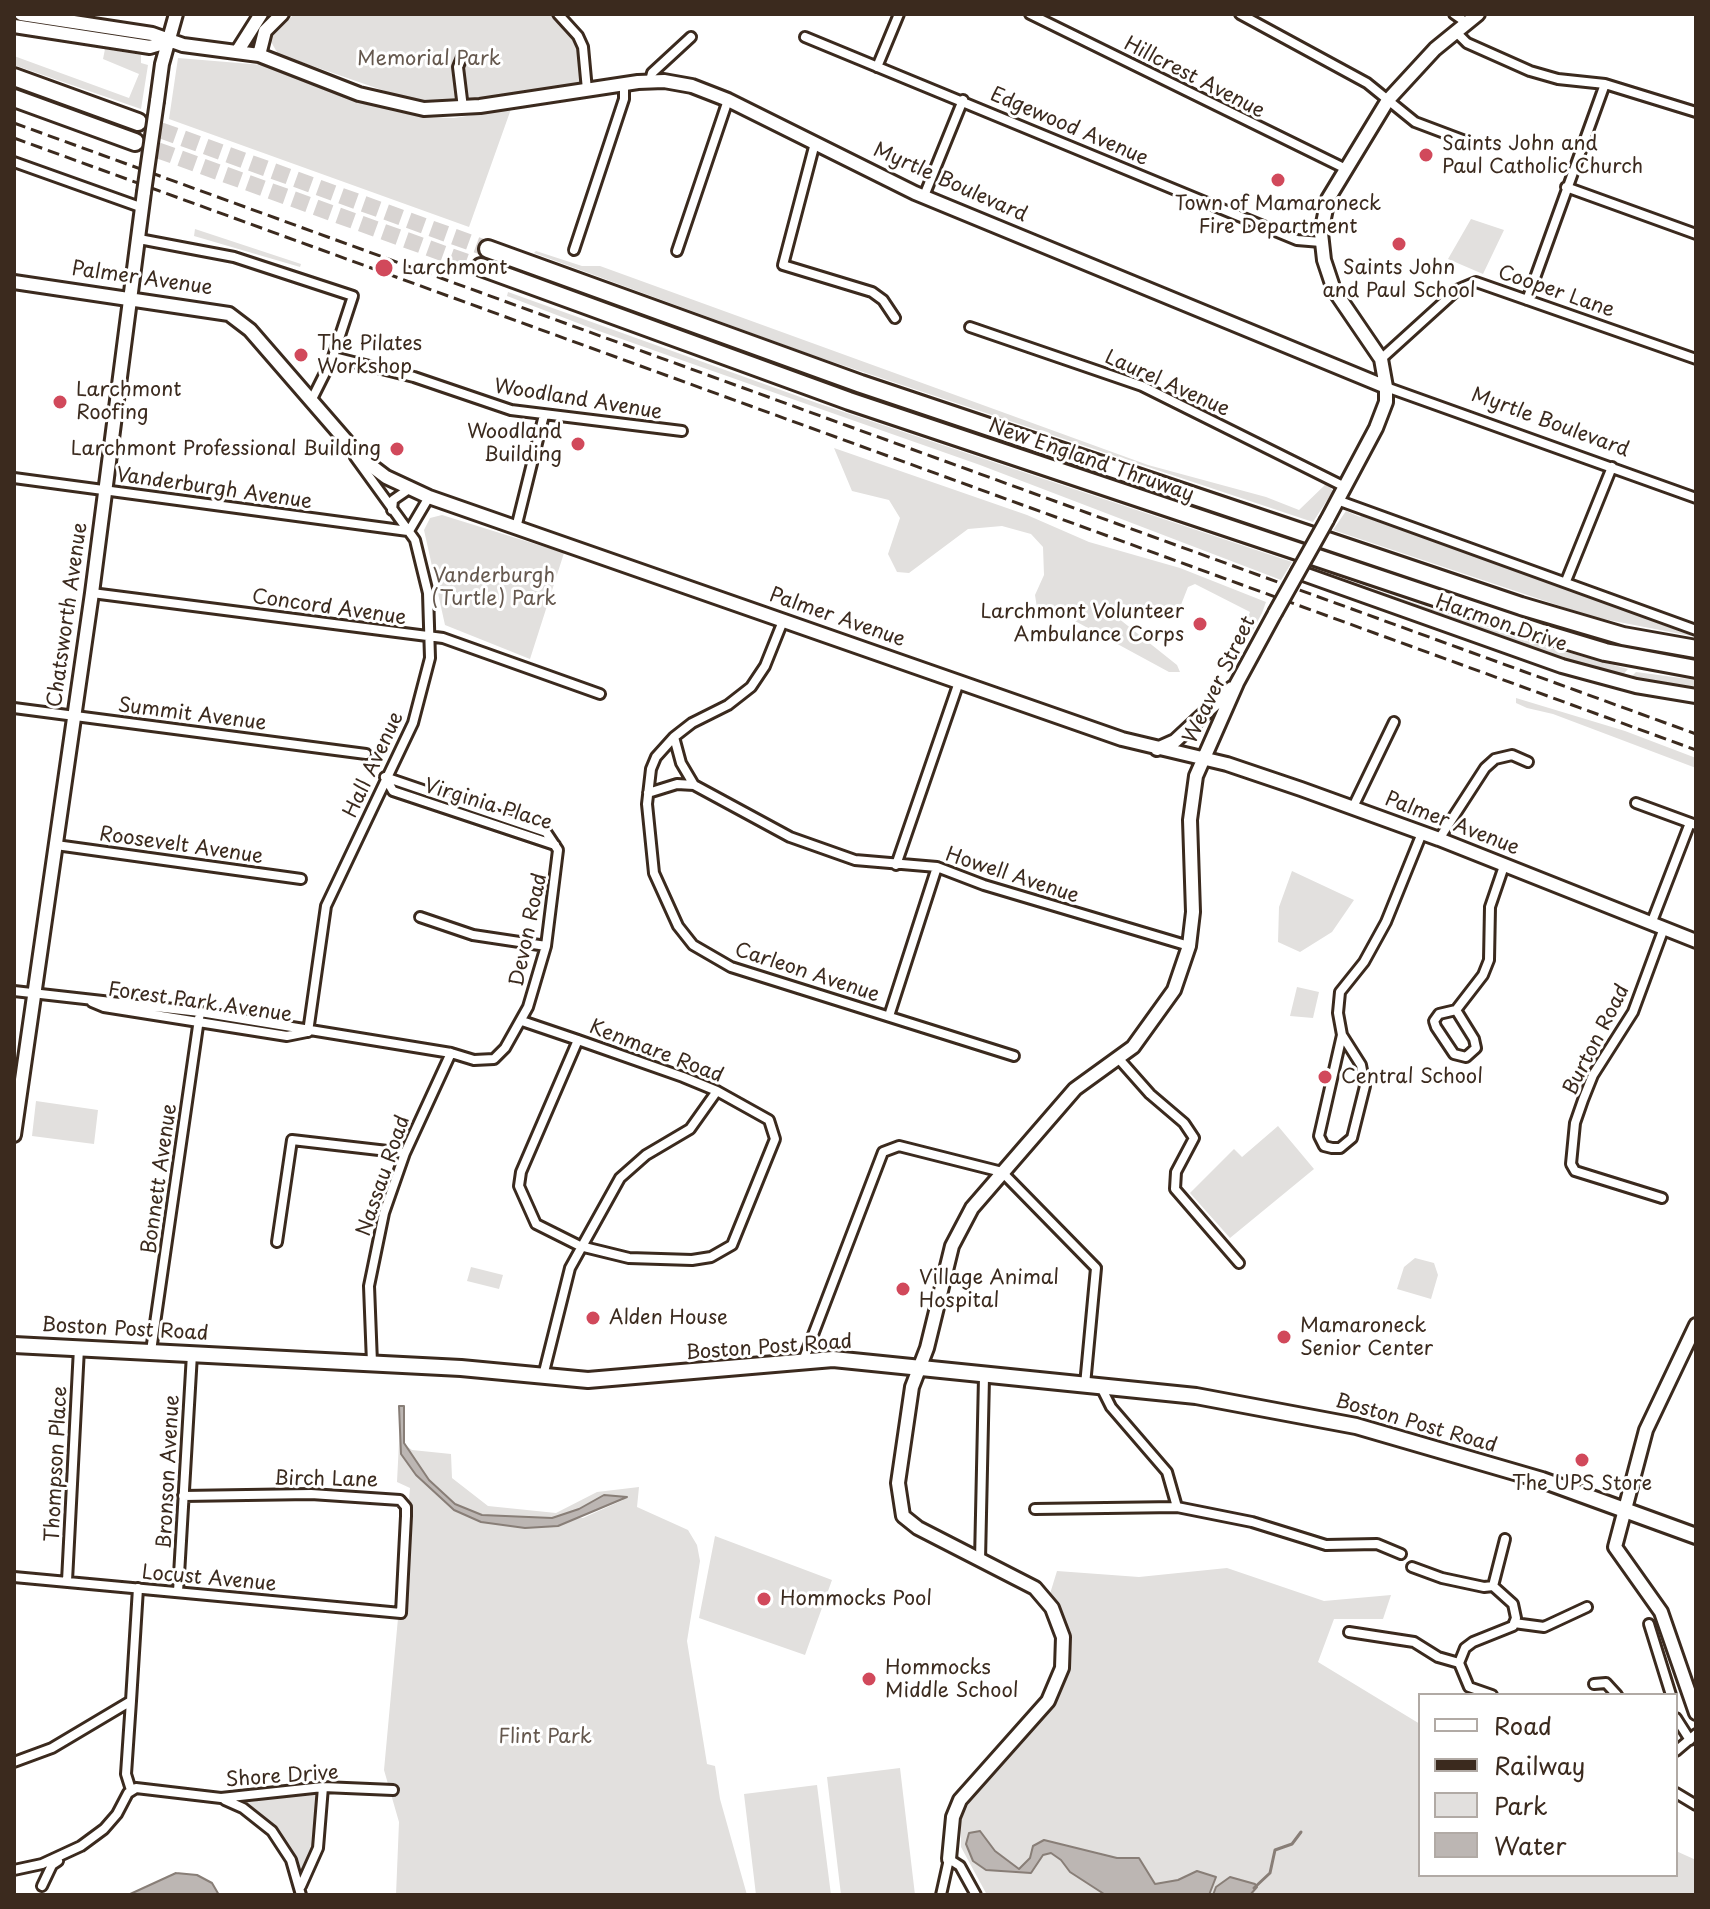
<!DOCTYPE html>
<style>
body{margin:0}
#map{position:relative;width:1710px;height:1909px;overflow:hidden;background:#fff;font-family:"Playpen Sans",sans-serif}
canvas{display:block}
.frame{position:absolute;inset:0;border:16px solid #3b2a1e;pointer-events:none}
.legend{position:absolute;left:1418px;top:1693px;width:260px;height:184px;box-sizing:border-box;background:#fff;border:2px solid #b1aaa5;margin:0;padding:10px 14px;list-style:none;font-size:24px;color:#3b2a1e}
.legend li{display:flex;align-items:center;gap:16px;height:40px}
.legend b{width:40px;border:2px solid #b1aaa5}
</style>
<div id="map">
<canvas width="1710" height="1909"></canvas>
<div class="frame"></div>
<ul class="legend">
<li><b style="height:10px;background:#fff"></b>Road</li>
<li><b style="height:10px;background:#3b2a1e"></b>Railway</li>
<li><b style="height:22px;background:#e2e0de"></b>Park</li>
<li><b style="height:22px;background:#bcb6b3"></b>Water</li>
</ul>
</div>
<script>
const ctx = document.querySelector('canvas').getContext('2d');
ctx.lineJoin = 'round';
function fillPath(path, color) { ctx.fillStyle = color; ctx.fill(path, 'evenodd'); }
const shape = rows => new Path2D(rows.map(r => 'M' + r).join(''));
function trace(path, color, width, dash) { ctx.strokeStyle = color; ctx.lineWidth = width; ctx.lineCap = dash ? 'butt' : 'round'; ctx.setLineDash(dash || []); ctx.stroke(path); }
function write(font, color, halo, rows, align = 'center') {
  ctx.font = font + ' "Playpen Sans",sans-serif'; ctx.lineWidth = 6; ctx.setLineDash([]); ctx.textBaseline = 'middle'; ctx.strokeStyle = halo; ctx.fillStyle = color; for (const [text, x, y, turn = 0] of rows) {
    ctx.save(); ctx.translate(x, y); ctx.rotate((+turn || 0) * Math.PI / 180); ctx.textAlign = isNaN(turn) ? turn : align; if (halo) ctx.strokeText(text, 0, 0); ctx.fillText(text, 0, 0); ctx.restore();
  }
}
fillPath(shape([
 [295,14,557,14,578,36,587,82,448,103,408,99,278,54,270,40,273,32],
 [105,49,141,55,141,63,148,65,141,109,14,65,14,56,129,98,139,74,103,59],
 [178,58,263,65,393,111,424,117,454,118,511,109,469,227,169,119],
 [1471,219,1504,230,1483,274,1448,259],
 [195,229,301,264,300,267,194,236],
 [536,251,582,266,600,266,1148,465,1266,497,1299,510,1327,483,1333,491,1313,522,809,354,534,253],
 [508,292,817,403,1292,562,1281,580,980,465,596,330,507,296],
 [834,448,1027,515,1089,542,1180,568,1266,602,1262,613,1244,647,1240,637,1250,612,1195,584,1188,587,1175,620,1122,604,1118,618,1177,665,1180,672,1169,672,1075,621,1037,608,1035,595,1044,575,1043,547,1031,534,1002,526,968,529,909,573,897,572,888,554,900,518,889,500,852,491],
 [1346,511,1360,517,1362,514,1696,637,1593,617,1333,530],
 [442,515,564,553,530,659,445,625,424,530,430,518],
 [1312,568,1523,640,1628,669,1620,678,1578,668,1310,571],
 [1636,672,1696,680,1696,690,1629,679],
 [1516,698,1625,731,1696,758,1696,768,1553,714,1527,708,1516,703],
 [1292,871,1354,900,1332,932,1300,952,1278,942,1279,907],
 [1297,987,1319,992,1313,1018,1290,1016],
 [36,1101,98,1110,94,1144,32,1136],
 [1278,1126,1314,1169,1230,1238,1190,1193,1234,1149,1242,1157],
 [1415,1258,1434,1263,1438,1275,1431,1299,1397,1289,1404,1267],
 [471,1267,503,1275,499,1289,467,1281],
 [400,1422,401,1451,407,1461,454,1510,481,1522,583,1518,623,1500,604,1495,579,1509,552,1518,482,1515,455,1504,429,1480,407,1449,404,1443,404,1433,405,1445,412,1450,451,1454,452,1478,488,1506,556,1513,597,1492,639,1487,637,1507,688,1530,697,1545,700,1561,687,1641,707,1764,715,1766,720,1799,747,1895,396,1895,399,1822,384,1770,410,1488,397,1482],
 [715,1536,832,1580,805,1655,699,1618],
 [1227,1568,1324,1601,1391,1595,1383,1619,1334,1619,1318,1662,1420,1724,1420,1875,1676,1875,1676,1851,1696,1860,1696,1895,987,1895,961,1847,961,1820,970,1801,1054,1702,1069,1668,1067,1637,1049,1597,1057,1571,1139,1577],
 [900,1768,915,1895,841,1895,827,1777],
 [817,1785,831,1895,756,1895,744,1794],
 [315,1791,319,1793,321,1817,311,1862,302,1873,283,1838,245,1803]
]), '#e2e0de');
const water = shape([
 [399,1406,404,1406,404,1443,429,1480,455,1504,482,1515,552,1518,579,1509,604,1495,627,1497,558,1526,525,1528,481,1522,454,1510,416,1475,401,1454,399,1406],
 [980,1831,995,1851,1019,1869,1030,1858,1033,1846,1044,1840,1117,1858,1139,1858,1155,1884,1178,1880,1197,1871,1216,1877,1209,1895,1104,1894,1070,1872,1061,1860,1051,1853,1043,1855,1031,1873,986,1870,973,1861,966,1844,969,1833,980,1831],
 [176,1873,197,1875,212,1883,219,1895,128,1895,176,1873],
 [1230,1877,1255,1884,1257,1887,1250,1895,1213,1895,1216,1887,1230,1877]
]);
fillPath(water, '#bcb6b3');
trace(water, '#887e77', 2);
trace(shape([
 [1254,1888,1270,1873,1275,1850,1292,1844,1301,1832]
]), '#887e77', 3);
trace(shape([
 [138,122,488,249],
 [135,142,481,267]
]), '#d8d4d2', 16, [16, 8]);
const street = shape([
 [558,14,578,36,583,47,587,90],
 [1030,14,1344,168],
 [1240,14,1367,83,1415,122,1476,145],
 [1454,14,1467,23],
 [1457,33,1467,43,1530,71,1558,79,1605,84,1696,112],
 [805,37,1297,240,1321,242],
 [463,55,458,67,463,108],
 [877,67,899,14],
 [650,81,652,73,691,37],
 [815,143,783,265,872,292,883,300,895,318],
 [14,162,143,208],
 [1566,187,1696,234],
 [924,196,963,100],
 [139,239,234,257,353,296,333,357,311,401],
 [574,250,624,99,624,84],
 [677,251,728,100],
 [1527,300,1605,84],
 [970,327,1142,386,1345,487],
 [333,357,414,377,511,410,682,431],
 [1381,359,1457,290,1476,282,1696,359],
 [1386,387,1696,498],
 [14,478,408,531],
 [1337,500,1696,630],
 [392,510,393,500,409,489],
 [516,528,544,415],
 [409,531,429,497],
 [1566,581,1612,467],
 [92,593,443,638,600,694],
 [783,621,765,666,751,687,728,705,692,723,674,737,656,757,651,769,647,804,654,873,678,926,693,945,731,967,1014,1056],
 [14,708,366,754],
 [674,737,681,763,694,785,790,837,855,860,937,867,984,885,1189,946],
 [385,777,393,791,555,845],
 [648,793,677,784,694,785],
 [1636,803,1696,825],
 [1353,807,1394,722],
 [1439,839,1485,768,1495,759,1512,755,1528,762],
 [56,845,301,879],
 [896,865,959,682],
 [420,917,473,935,546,946],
 [1651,924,1690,823],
 [14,991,200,1012,451,1053,474,1060,494,1059,505,1048,528,1007,546,946,558,850,546,832,385,777],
 [92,1002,104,1007,287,1036,307,1032],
 [1456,1010,1483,975,1489,960,1490,907,1504,866],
 [1456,1010,1474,1039,1476,1048,1466,1057,1454,1054,1436,1027,1434,1021,1439,1014,1456,1010],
 [889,1016,937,867],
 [522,1021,578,1040,683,1077,717,1091,769,1120,775,1139,732,1245,711,1257,692,1260,629,1258,580,1246,536,1224,519,1186,521,1172,578,1040],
 [308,1032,326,906,413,723,430,658,428,593,415,540,355,457],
 [1342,1035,1361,1065,1365,1086,1352,1138,1340,1148,1332,1148,1324,1146,1319,1136,1342,1035],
 [1342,1035,1338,1013,1340,992,1364,962,1386,922,1422,833],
 [1119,1059,1150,1094,1184,1123,1194,1138,1176,1172,1175,1189,1239,1263],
 [1662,1198,1575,1171,1571,1164,1575,1123,1583,1100,1593,1075,1633,1012,1664,928],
 [277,1242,292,1140,405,1153],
 [151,1351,200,1012],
 [803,1361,883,1152,899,1146,1002,1172,1096,1268,1085,1385],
 [372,1363,369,1286,384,1213,405,1153,451,1053],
 [543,1376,570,1268,620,1178,646,1155,690,1129,717,1091],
 [1101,1387,1111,1407,1167,1472,1177,1507,1252,1522,1326,1545,1377,1544,1401,1554],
 [1035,1509,1177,1507],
 [980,1560,984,1377],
 [1412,1567,1442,1578,1484,1587,1493,1586],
 [14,1577,401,1613,406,1516,406,1507,400,1500,311,1494,183,1496],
 [67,1581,79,1348],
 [1493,1586,1505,1539],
 [178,1592,192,1354],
 [1514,1623,1544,1627,1587,1607],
 [1649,1624,1671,1695],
 [1349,1632,1414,1642,1438,1657,1459,1663],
 [1594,1684,1606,1683,1617,1695],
 [1492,1695,1469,1687,1459,1663,1465,1648,1473,1642,1513,1626,1516,1618,1513,1604,1493,1586],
 [131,1701,126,1774,131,1790],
 [1676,1718,1690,1740],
 [1676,1751,1696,1734],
 [14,1762,52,1748,131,1701,138,1588],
 [1676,1793,1696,1805],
 [225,1800,243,1808,272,1831,291,1860,301,1895],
 [14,1870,42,1864,81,1846,104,1829,117,1814,128,1793,136,1788,221,1798,323,1787,393,1790],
 [42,1886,52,1865,58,1861],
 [301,1886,318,1848,323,1787],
 [941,1895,949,1859,960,1866,976,1895]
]);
const secondary = shape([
 [21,14,152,34,183,45,259,55,359,94,424,109,480,106,638,82,664,81,692,86,728,100,915,193,1386,387],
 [14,26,150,47,170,41],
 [237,52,261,14],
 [259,55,265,31,282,14],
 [157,101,162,64,176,14],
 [14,282,229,314,250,330,361,458,386,477,429,497,1122,739,1227,764,1301,789,1439,839,1696,941],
 [1327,520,1376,428,1386,402,1386,387,1381,359,1334,290,1324,260,1321,233,1328,199,1388,100,1435,49,1478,14],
 [1298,572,1562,666,1636,686,1696,696],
 [1157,749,1175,741,1232,688],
 [14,1135,92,593,144,192],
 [1696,1325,1646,1430,1615,1547,1661,1612,1696,1713],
 [949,1859,953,1817,960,1800,1048,1701,1062,1668,1063,1637,1052,1608,1035,1588,918,1528,903,1516,898,1483,912,1387,927,1348,952,1246,972,1208,1075,1089,1133,1047,1174,990,1189,946,1193,912,1190,820,1196,776,1237,683,1275,613]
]);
const primary = shape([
 [14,1345,461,1368,588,1380,833,1359,1196,1396,1356,1426,1542,1480,1696,1536]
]);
const highway = shape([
 [14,77,138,122],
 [14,98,135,142],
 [488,249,861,384,1521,606,1623,636,1696,649],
 [481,267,849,401,1542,633,1605,652,1696,669]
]);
trace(street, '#3b2a1e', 14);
trace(secondary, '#3b2a1e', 18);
trace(primary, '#3b2a1e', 20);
trace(highway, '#3b2a1e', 22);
trace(street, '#fff', 8);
trace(secondary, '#fff', 12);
trace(primary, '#fff', 14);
trace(highway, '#fff', 16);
trace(shape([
 [14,123,1696,734],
 [14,138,1696,750]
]), '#3b2a1e', 3, [12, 6]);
const secondaryBridge = shape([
 [144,192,157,101],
 [1275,613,1327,520]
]);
trace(secondaryBridge, '#3b2a1e', 18, []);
trace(secondaryBridge, '#fff', 12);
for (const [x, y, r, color] of [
 [1426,155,8,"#d1495b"],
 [1278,180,8,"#d1495b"],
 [1399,244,8,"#d1495b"],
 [384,268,10,"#d1495b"],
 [301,355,8,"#d1495b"],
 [60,402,8,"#d1495b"],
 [578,444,8,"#d1495b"],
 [397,449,8,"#d1495b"],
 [1200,624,8,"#d1495b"],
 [1325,1077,8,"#d1495b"],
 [903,1289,8,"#d1495b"],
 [593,1318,8,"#d1495b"],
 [1284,1337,8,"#d1495b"],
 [1582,1460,8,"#d1495b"],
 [764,1599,8,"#d1495b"],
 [869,1679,8,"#d1495b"]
]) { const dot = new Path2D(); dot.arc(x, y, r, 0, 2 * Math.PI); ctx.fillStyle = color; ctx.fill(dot); trace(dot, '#fff', 3); }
write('20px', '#65584e', '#fff', [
 ["Memorial Park",429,59],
 ["Vanderburgh",494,576],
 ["(Turtle) Park",494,599],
 ["Flint Park",545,1737]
]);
write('20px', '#3b2a1e', '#fff', [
 ["Hillcrest Avenue",1194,78,27],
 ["Edgewood Avenue",1069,127,23],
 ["Myrtle Boulevard",950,183,24],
 ["Palmer Avenue",142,279,8],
 ["Cooper Lane",1556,292,19],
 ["Laurel Avenue",1167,384,24],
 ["Woodland Avenue",578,400,9],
 ["Myrtle Boulevard",1550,423,20],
 ["New England Thruway",1091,461,19],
 ["Vanderburgh Avenue",214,489,8],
 ["Concord Avenue",329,608,8],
 ["Chatsworth Avenue",68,615,-82],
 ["Palmer Avenue",837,618,19],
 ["Harmon Drive",1501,624,19],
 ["Weaver Street",1220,680,-64],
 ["Summit Avenue",192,715,7],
 ["Hall Avenue",374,765,-65],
 ["Virginia Place",488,805,17],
 ["Palmer Avenue",1452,824,21],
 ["Roosevelt Avenue",181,846,8],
 ["Howell Avenue",1012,876,18],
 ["Devon Road",529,930,-78],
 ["Carleon Avenue",807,973,18],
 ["Forest Park Avenue",200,1003,8],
 ["Burton Road",1597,1040,-63],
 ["Kenmare Road",656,1052,21],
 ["Nassau Road",384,1176,-71],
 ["Bonnett Avenue",160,1179,-82],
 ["Boston Post Road",125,1330,3],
 ["Boston Post Road",769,1348,-4],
 ["Boston Post Road",1416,1424,16],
 ["Thompson Place",57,1464,-87],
 ["Bronson Avenue",169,1472,-87],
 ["Birch Lane",326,1480,1],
 ["Locust Avenue",209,1579,5],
 ["Shore Drive",282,1777,-4]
]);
write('20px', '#3b2a1e', '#fff', [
 ["Saints John and",1442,144],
 ["Paul Catholic Church",1442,167],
 ["Town of Mamaroneck",1278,204,"center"],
 ["Fire Department",1278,227,"center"],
 ["Larchmont",402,268],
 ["Saints John",1399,268,"center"],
 ["and Paul School",1399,291,"center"],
 ["The Pilates",317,344],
 ["Workshop",317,367],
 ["Larchmont",76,390],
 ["Roofing",76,413],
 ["Woodland",562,432,"right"],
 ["Building",562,455,"right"],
 ["Larchmont Professional Building",381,449,"right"],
 ["Larchmont Volunteer",1184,612,"right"],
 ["Ambulance Corps",1184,635,"right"],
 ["Central School",1341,1077],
 ["Village Animal",919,1278],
 ["Hospital",919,1301],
 ["Alden House",609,1318],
 ["Mamaroneck",1300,1326],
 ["Senior Center",1300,1349],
 ["The UPS Store",1582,1484,"center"],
 ["Hommocks Pool",780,1599],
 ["Hommocks",885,1668],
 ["Middle School",885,1691]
], 'left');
</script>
